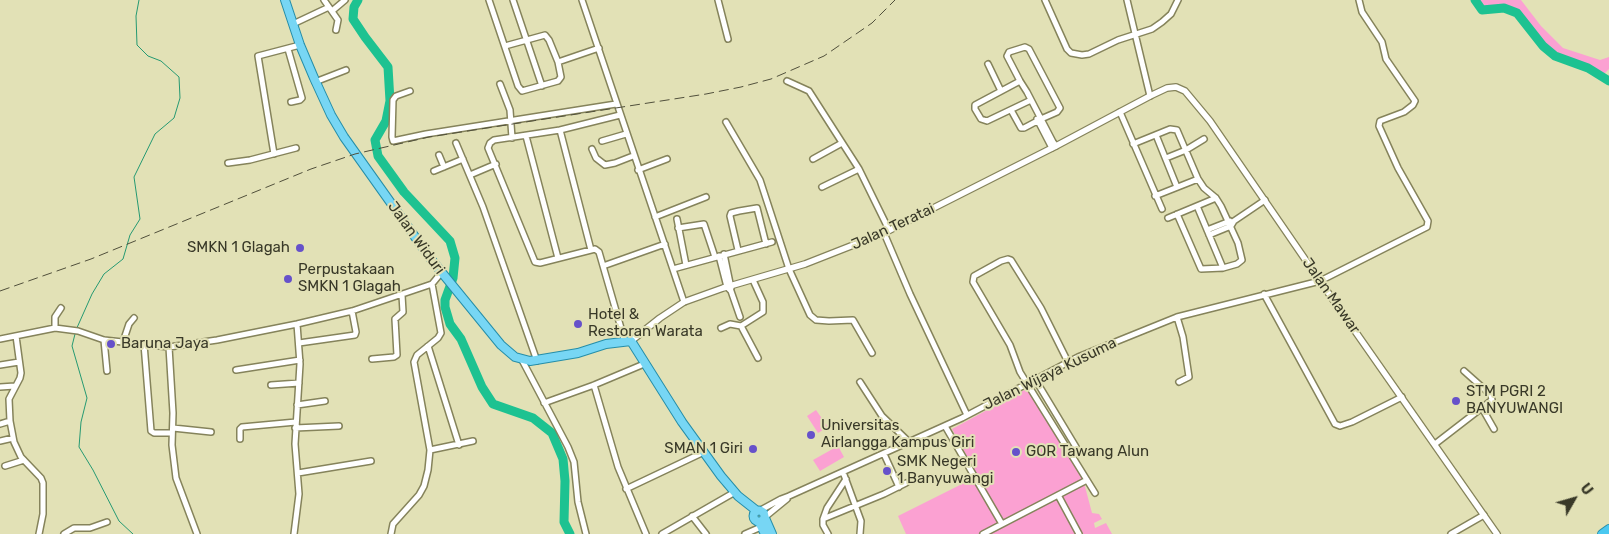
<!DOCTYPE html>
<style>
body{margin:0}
#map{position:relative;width:1609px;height:534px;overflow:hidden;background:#e2e1b6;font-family:Rubik,sans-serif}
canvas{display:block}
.north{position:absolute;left:1549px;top:474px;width:50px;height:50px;-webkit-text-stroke:4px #e2e1b6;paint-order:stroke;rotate:52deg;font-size:14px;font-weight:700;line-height:20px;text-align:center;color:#393928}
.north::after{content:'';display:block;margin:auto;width:18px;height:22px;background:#393928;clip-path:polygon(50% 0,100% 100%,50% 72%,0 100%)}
</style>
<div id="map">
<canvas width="1609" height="534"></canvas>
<div class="north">U</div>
</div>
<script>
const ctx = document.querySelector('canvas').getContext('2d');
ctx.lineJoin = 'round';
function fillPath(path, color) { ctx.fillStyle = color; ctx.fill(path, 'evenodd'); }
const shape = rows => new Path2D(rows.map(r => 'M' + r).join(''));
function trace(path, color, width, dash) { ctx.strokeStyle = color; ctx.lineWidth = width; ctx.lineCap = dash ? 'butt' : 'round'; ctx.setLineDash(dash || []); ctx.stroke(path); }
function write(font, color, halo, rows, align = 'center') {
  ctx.font = font + ' Rubik,sans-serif'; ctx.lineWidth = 4; ctx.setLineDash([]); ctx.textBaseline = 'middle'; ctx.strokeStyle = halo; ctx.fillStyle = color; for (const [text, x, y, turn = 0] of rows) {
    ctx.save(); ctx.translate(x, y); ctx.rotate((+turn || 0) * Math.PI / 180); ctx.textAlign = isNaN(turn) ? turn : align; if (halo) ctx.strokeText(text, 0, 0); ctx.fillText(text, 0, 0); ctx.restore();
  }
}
fillPath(shape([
 [1475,0,1521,0,1541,26,1563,48,1600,60,1609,57,1609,69,1602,76,1588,68,1555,56,1543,46,1517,13,1504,8,1482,10],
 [1028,388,1083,479,1092,513,1099,514,1102,519,1094,523,1095,528,1106,523,1112,534,906,534,898,516,978,476,952,429],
 [816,410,828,427,818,433,807,416],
 [838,446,844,457,820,471,813,460]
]), '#fba1d2');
trace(shape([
 [76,330,92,294,104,274,123,259,130,235,140,219,134,177,155,134,174,118,180,98,179,77,161,61,148,56,137,45,136,16,139,0],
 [75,334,72,346,87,398,81,422,79,447,93,470,119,521,133,534]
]), '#259972', 1);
trace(shape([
 [358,0,354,7,353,19,365,37,388,67,390,101,386,121,375,140,378,156,404,192,450,241,455,258,453,278,445,300,445,307,450,324,461,339,482,387,493,404,533,418,552,433,563,459,565,481,564,522,570,534],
 [1475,0,1482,10,1504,8,1517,13,1543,46,1555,56,1588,68,1609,81]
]), '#1dc291', 9);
const minor = shape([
 [324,0,338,20,336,30],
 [489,0,518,86,522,91,558,81,561,77,558,62,599,48],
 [513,0,542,86],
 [582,0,684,302],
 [718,0,728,39],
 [1045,0,1067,49,1071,53,1082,55,1089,54,1118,40,1152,29,1162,22,1171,14,1178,0],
 [1127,0,1150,96],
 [332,11,345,0],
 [293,24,329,7],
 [505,46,545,35,549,40,558,62],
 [288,49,302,98,300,100,291,102],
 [988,64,1001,91],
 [787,81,809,91,859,169,889,230],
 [1020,81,975,105,975,109,981,119,987,121,1031,100],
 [315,82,346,70],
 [500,84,510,110,512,138],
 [410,91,396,96,393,100,392,137,393,141,426,134,616,104],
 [1011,110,1021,128,1024,128,1041,119,1057,112,1060,108,1029,49,1025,47,1009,52,1007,56,1020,81,1027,92,1041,119,1053,142,1056,146],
 [1120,112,1162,209],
 [620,115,560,130,494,140,490,143,488,148,535,262,540,263,595,249,599,252,625,342],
 [1037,119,1052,148],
 [726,122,760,180,789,269,810,315,816,320,829,321,853,320,872,353],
 [560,130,591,250],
 [1156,135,1177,187],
 [526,136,558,258],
 [602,141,626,134],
 [456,143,483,207,537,361],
 [1133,144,1170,129,1177,130,1198,179,1204,188,1216,198,1221,206,1238,243,1242,260,1237,264,1223,268,1201,269,1177,214],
 [592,149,596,158,605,165,615,163,633,156],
 [274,154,258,56,300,45],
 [439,155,444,167],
 [1166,158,1186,150,1204,139],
 [813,159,842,143],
 [228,163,250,160,296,148],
 [638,170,667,159],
 [434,171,463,159],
 [470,175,496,164],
 [822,187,859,169],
 [1155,196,1198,179],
 [1197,206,1223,268],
 [655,217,706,197],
 [1168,218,1216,198],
 [677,219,686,265],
 [678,228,704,224,715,257],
 [1207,230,1230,221],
 [884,233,910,294,967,415],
 [1209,235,1231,226,1234,221,1265,200],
 [738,250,730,216,731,213,739,211,757,208,766,244],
 [724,254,731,288],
 [719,256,727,287,731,291,740,317],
 [603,266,665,244],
 [673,269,772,242],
 [1264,294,1335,424,1340,426,1352,422,1402,397],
 [1177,317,1183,337,1189,377,1179,382],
 [741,326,758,358],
 [55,328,55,317,61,308],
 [721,328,730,324,741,326,763,312,763,302,753,280],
 [16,336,21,373,20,378,9,399,10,421,14,442,21,457,41,478,43,483,43,514,39,534],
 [0,339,55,328,78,331,104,340,169,347,217,340,297,324,352,311,432,284,441,273],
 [104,340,107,371],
 [123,342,129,324,134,318],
 [299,343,355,335,356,332,352,311],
 [144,344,151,431,154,433,172,433],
 [428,346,459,445],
 [169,347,173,413,172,445,176,478,197,534],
 [372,359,394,357,397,355,395,319,403,312,402,295],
 [522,360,568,447,574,462,578,502,586,534],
 [1068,362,1041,308,1011,260,1008,259,1001,261,974,276,973,282,1010,345,1020,372,1095,493],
 [0,365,19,362],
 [236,370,300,360],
 [1035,379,1076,447],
 [860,382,882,416,909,442],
 [271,385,299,383],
 [594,385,618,467,646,534],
 [0,387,15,386],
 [544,403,594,385,644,364],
 [297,405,325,401],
 [1482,408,1494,429],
 [0,424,10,421],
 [945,426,1002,524],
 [173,428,211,432],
 [295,428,339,426],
 [240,439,240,429,242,427,296,422],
 [0,441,13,438],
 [1435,444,1492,400,1491,395,1464,371],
 [430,450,473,441],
 [884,454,899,487],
 [5,466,24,460],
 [843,472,861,521,860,534],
 [298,473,371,461],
 [626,489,704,452],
 [1058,495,1079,534],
 [759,511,781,499,789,496,962,418,1078,357,1177,317,1320,281,1427,227,1428,221,1398,168,1379,126,1380,121,1404,112,1413,105,1415,101,1386,59,1382,42,1362,12,1359,0],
 [692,516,706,534],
 [765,517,787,499],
 [823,519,827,508,846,479],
 [64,534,74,528,90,528,107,522],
 [294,534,299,494,295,444,300,364,297,324],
 [391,534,393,524,419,495,424,486,428,470,430,450,414,362,417,355,438,338,441,333,432,284],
 [662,534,735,492],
 [745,534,761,527],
 [828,534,823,525,823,519,884,494,906,483],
 [983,534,1087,480],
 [1451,534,1484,515]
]);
const tertiary = shape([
 [631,341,660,318,684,302,723,288,805,264,884,233,1056,146,1150,96,1167,88,1176,87,1185,91,1210,121,1320,281,1497,534]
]);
const primary = shape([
 [285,0,300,45,314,78,331,115,344,137,430,258,501,345,515,357,530,361,578,353,606,344,631,341,682,422,721,476,738,496,757,511],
 '753.5 516a5.5 5.5 0 1 1 11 0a5.5 5.5 0 1 1-11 0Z',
 [765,518,772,534],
 [759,522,765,534]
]);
const trunk = shape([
 [1602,534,1609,529]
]);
trace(minor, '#85835b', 8);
trace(tertiary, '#85835b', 8);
trace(primary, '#268ea8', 10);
trace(trunk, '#268ea8', 10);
trace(minor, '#fff', 5);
trace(tertiary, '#fff', 5.5);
trace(primary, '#77d6f4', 8);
trace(trunk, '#4ac8f0', 8);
trace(shape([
 [0,291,91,259,311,169,355,154,429,137,706,94,741,87,771,79,824,56,872,23,895,0]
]), '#504f3b', 1, [10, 5]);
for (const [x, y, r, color] of [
 [300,248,5,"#6651ca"],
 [288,279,5,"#6651ca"],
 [578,324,5,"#6651ca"],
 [111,344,5,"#6651ca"],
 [1456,401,5,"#6651ca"],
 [811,435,5,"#6651ca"],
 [753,449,5,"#6651ca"],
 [1016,452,5,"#6651ca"],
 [887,471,5,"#6651ca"]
]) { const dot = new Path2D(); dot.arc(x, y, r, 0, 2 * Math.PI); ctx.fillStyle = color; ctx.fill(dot); trace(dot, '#e2e1b6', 2); }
write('15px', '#393928', '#e2e1b6', [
 ["Jalan Teratai",893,227,-25],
 ["Jalan Widuri",416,238,54],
 ["Jalan Mawar",1331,296,55],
 ["Jalan Wijaya Kusuma",1050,374,-26]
]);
write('15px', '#393928', '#e2e1b6', [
 ["SMKN 1 Glagah",290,248,"right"],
 ["Perpustakaan",298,270],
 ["SMKN 1 Glagah",298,287],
 ["Hotel &",588,315],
 ["Restoran Warata",588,332],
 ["Baruna Jaya",121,344],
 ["STM PGRI 2",1466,392],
 ["BANYUWANGI",1466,409],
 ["Universitas",821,426],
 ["Airlangga Kampus Giri",821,443],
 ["SMAN 1 Giri",743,449,"right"],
 ["GOR Tawang Alun",1026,452],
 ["SMK Negeri",897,462],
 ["1 Banyuwangi",897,479]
], 'left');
</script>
